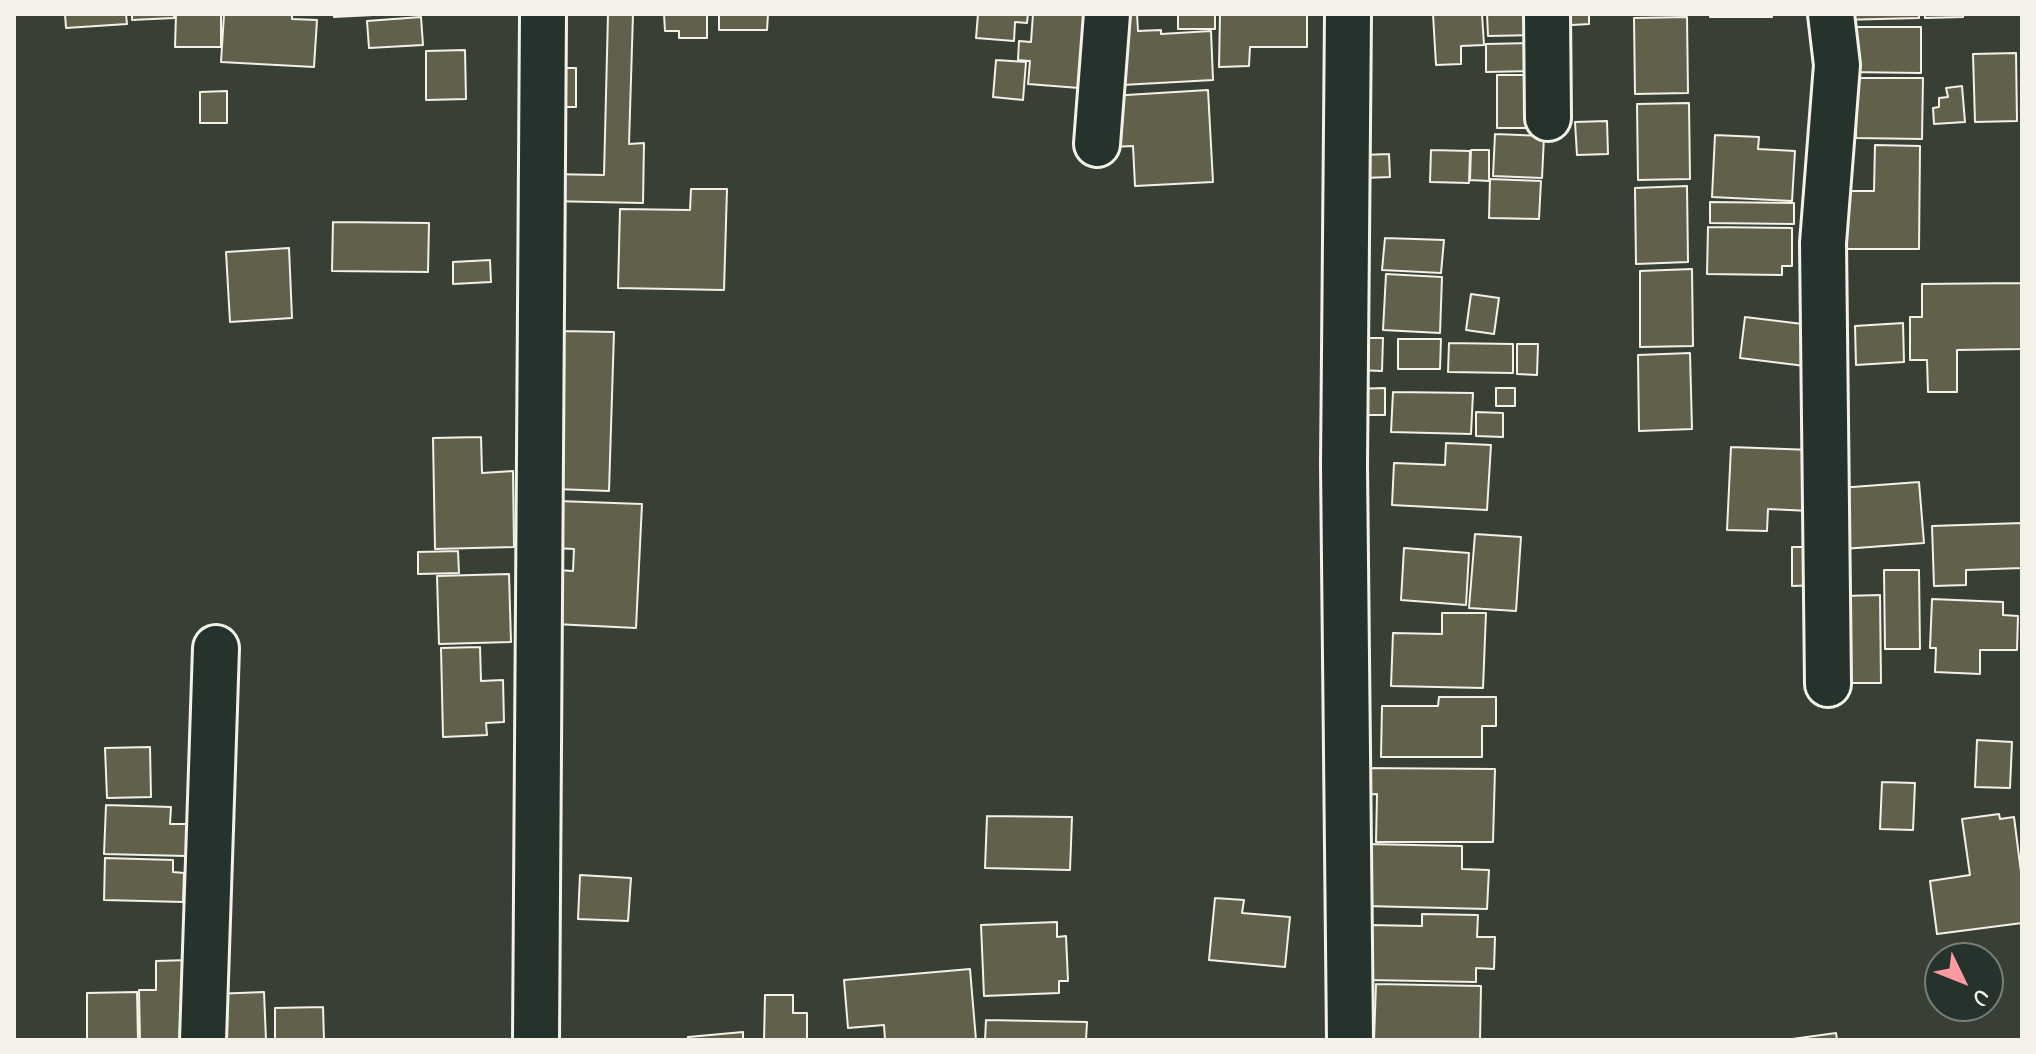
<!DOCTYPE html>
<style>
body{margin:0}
#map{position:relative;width:2036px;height:1054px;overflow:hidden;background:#384036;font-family:Mynerve,sans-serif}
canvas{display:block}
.frame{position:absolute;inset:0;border:16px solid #f4f1e8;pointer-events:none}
.north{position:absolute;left:1924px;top:942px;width:80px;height:80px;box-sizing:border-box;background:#26332d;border:2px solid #787f78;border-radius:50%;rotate:133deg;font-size:22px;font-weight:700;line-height:32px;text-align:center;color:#f4f1e8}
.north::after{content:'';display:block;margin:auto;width:28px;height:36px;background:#ff9aa2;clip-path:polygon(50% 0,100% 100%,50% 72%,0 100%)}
</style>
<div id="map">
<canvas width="2036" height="1054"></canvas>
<div class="frame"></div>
<div class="north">U</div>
</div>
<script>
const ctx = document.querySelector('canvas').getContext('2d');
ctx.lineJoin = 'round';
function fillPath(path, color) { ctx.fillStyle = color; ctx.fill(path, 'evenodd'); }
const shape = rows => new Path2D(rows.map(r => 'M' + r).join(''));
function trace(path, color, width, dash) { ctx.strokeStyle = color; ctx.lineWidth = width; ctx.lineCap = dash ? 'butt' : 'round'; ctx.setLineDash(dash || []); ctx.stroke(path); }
const building = shape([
 [65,14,126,14,127,24,66,28,65,14],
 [132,14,174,14,174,18,132,20,132,14],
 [176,14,221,14,221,47,175,47,176,14],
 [224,14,292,14,292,19,317,20,314,67,221,62,224,14],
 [334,14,393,14,334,17,334,14],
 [608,14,633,14,629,144,644,143,643,203,548,201,548,174,604,175,608,14],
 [664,14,707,14,707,38,679,38,679,31,665,31,664,14],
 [719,14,768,14,767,30,719,30,719,14],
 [978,14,1028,14,1027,23,1015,22,1014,41,976,38,978,14],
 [1033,14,1097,14,1092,89,1028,84,1030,61,1018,60,1019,41,1031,42,1033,14],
 [1118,14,1137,14,1138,31,1161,30,1161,34,1211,31,1213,80,1122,85,1118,14],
 [1178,14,1215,14,1215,29,1178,29,1178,14],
 [1220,14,1307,14,1307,47,1250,47,1249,66,1219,67,1220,14],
 [1433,14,1482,14,1484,45,1461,46,1461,64,1436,65,1433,14],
 [1487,14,1538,14,1538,35,1488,36,1487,14],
 [1555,14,1589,14,1589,24,1556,26,1555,14],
 [1710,14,1772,14,1772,17,1710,17,1710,14],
 [1840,14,1919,14,1919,18,1840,20,1840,14],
 [1925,14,1963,14,1963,17,1925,18,1925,14],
 [421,17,423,45,369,48,367,21,421,17],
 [1687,17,1688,93,1635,94,1634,18,1687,17],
 [1849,27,1921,27,1921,73,1848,72,1849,27],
 [1532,43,1532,71,1486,72,1486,44,1532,43],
 [465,50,466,99,426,100,426,51,465,50],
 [2016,53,2017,121,1975,122,1973,54,2016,53],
 [996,60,1026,62,1023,100,993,97,996,60],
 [552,68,576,68,576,107,552,107,552,68],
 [1497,75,1538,75,1538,128,1497,128,1497,75],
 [1857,78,1923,78,1922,139,1856,138,1857,78],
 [1962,86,1965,122,1934,124,1933,108,1939,107,1939,98,1948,97,1946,88,1962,86],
 [1208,90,1213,182,1135,186,1133,146,1112,147,1110,96,1208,90],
 [227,91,227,123,200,123,200,92,227,91],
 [1689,103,1690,179,1638,180,1637,104,1689,103],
 [1607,121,1608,154,1577,155,1575,122,1607,121],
 [1495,134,1544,136,1542,178,1493,176,1495,134],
 [1715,135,1759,137,1758,149,1795,151,1792,201,1712,197,1715,135],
 [1875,145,1920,146,1919,249,1834,249,1836,191,1874,191,1875,145],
 [1431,150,1470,151,1469,183,1430,182,1431,150],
 [1471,150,1489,150,1489,181,1470,180,1471,150],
 [1389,154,1390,177,1363,178,1363,155,1389,154],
 [1490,179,1541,181,1539,219,1489,218,1490,179],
 [1687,186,1688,262,1636,264,1635,188,1687,186],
 [691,189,727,189,724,290,618,288,620,209,690,210,691,189],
 [1710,202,1794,203,1794,224,1710,223,1710,202],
 [333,222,429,223,428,272,332,271,333,222],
 [1708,227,1792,228,1792,266,1782,266,1782,275,1707,274,1708,227],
 [1385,238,1444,240,1441,273,1382,270,1385,238],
 [289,248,292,318,230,322,226,252,289,248],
 [490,260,491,282,453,284,453,262,490,260],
 [1692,269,1693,346,1640,347,1640,271,1692,269],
 [1386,274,1442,277,1440,333,1383,330,1386,274],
 [2021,283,2022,349,1957,350,1957,392,1928,392,1927,360,1910,360,1910,317,1922,317,1922,284,2021,283],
 [1471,294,1499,298,1494,334,1466,330,1471,294],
 [1745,317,1811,325,1805,366,1740,358,1745,317],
 [1903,323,1904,362,1856,365,1855,326,1903,323],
 [561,331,614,332,609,491,555,489,561,331],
 [1358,338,1383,338,1382,371,1357,370,1358,338],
 [1398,339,1441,339,1440,369,1398,369,1398,339],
 [1449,343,1513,344,1513,373,1448,372,1449,343],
 [1517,344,1538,344,1537,375,1517,374,1517,344],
 [1690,353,1692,429,1639,431,1638,355,1690,353],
 [1385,388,1385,415,1351,415,1351,389,1385,388],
 [1496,388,1515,388,1515,406,1496,406,1496,388],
 [1393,392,1473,393,1471,434,1391,432,1393,392],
 [1476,412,1503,413,1503,437,1476,436,1476,412],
 [481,437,482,473,513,471,514,547,435,549,433,438,481,437],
 [1446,443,1491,445,1487,510,1392,505,1394,463,1445,465,1446,443],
 [1731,447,1812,450,1810,511,1768,509,1767,531,1727,530,1731,447],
 [1919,482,1924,543,1843,549,1839,488,1919,482],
 [558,501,642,504,636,628,554,624,556,570,573,571,574,549,555,548,558,501],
 [2022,523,2022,568,1966,570,1966,585,1934,586,1932,526,2022,523],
 [1475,534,1521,537,1516,611,1469,608,1475,534],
 [1792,547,1818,547,1820,585,1792,586,1792,547],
 [1404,548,1469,553,1466,605,1401,600,1404,548],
 [458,551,459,573,418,574,418,552,458,551],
 [1884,570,1919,570,1920,649,1885,649,1884,570],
 [509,574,511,642,439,644,437,576,509,574],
 [1880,595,1881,683,1845,683,1844,596,1880,595],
 [1932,599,2003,602,2003,615,2018,616,2017,650,1980,650,1980,674,1935,672,1936,648,1930,648,1932,599],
 [1442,613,1486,613,1483,688,1391,686,1393,633,1442,634,1442,613],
 [480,647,481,681,503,680,504,722,486,723,487,735,443,737,441,648,480,647],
 [1439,697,1496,697,1496,726,1482,726,1482,757,1381,757,1382,706,1438,706,1439,697],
 [1977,740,2012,742,2010,788,1975,787,1977,740],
 [150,747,151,797,107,798,105,748,150,747],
 [1360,768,1495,769,1493,842,1376,842,1377,794,1360,795,1360,768],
 [1882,782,1915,783,1913,830,1880,829,1882,782],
 [106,805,171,807,170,824,187,824,186,856,104,854,106,805],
 [1999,814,2000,819,2014,817,2022,880,2022,923,1937,934,1930,881,1970,875,1962,819,1999,814],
 [987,816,1072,817,1070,870,985,868,987,816],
 [1366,844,1462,846,1462,869,1489,870,1487,909,1365,906,1366,844],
 [105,858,173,860,173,872,184,873,183,902,104,900,105,858],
 [580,875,631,878,628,921,578,919,580,875],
 [1215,898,1244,900,1242,913,1290,917,1285,967,1209,960,1215,898],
 [1422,914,1478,915,1477,937,1495,937,1494,969,1476,968,1476,982,1368,980,1369,925,1422,926,1422,914],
 [1057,922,1057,937,1066,936,1068,981,1059,981,1059,993,984,996,981,925,1057,922],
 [189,960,190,1040,140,1040,139,990,156,990,156,961,189,960],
 [970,969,976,1040,885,1040,884,1025,848,1028,844,980,970,969],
 [1376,984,1481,986,1480,1040,1374,1040,1376,984],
 [137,992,138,1040,87,1040,87,993,137,992],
 [264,992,266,1040,216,1040,214,994,264,992],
 [765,995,793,995,793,1013,807,1013,807,1040,764,1040,765,995],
 [323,1007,324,1040,275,1040,275,1008,323,1007],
 [986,1020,1087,1022,1086,1040,985,1040,986,1020],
 [743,1032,743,1040,688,1040,688,1037,743,1032],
 [1836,1033,1837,1040,1785,1040,1836,1033]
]);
fillPath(building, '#61604b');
trace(building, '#f4f1e8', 2);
const minor = shape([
 [1348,14,1344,465,1350,1040],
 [1547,14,1548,118],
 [1097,144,1107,14],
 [1828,684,1823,243,1837,65,1831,14],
 [203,1040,216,648],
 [536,1040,543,14]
]);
trace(minor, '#f4f1e8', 50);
trace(minor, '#26332d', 44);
</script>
